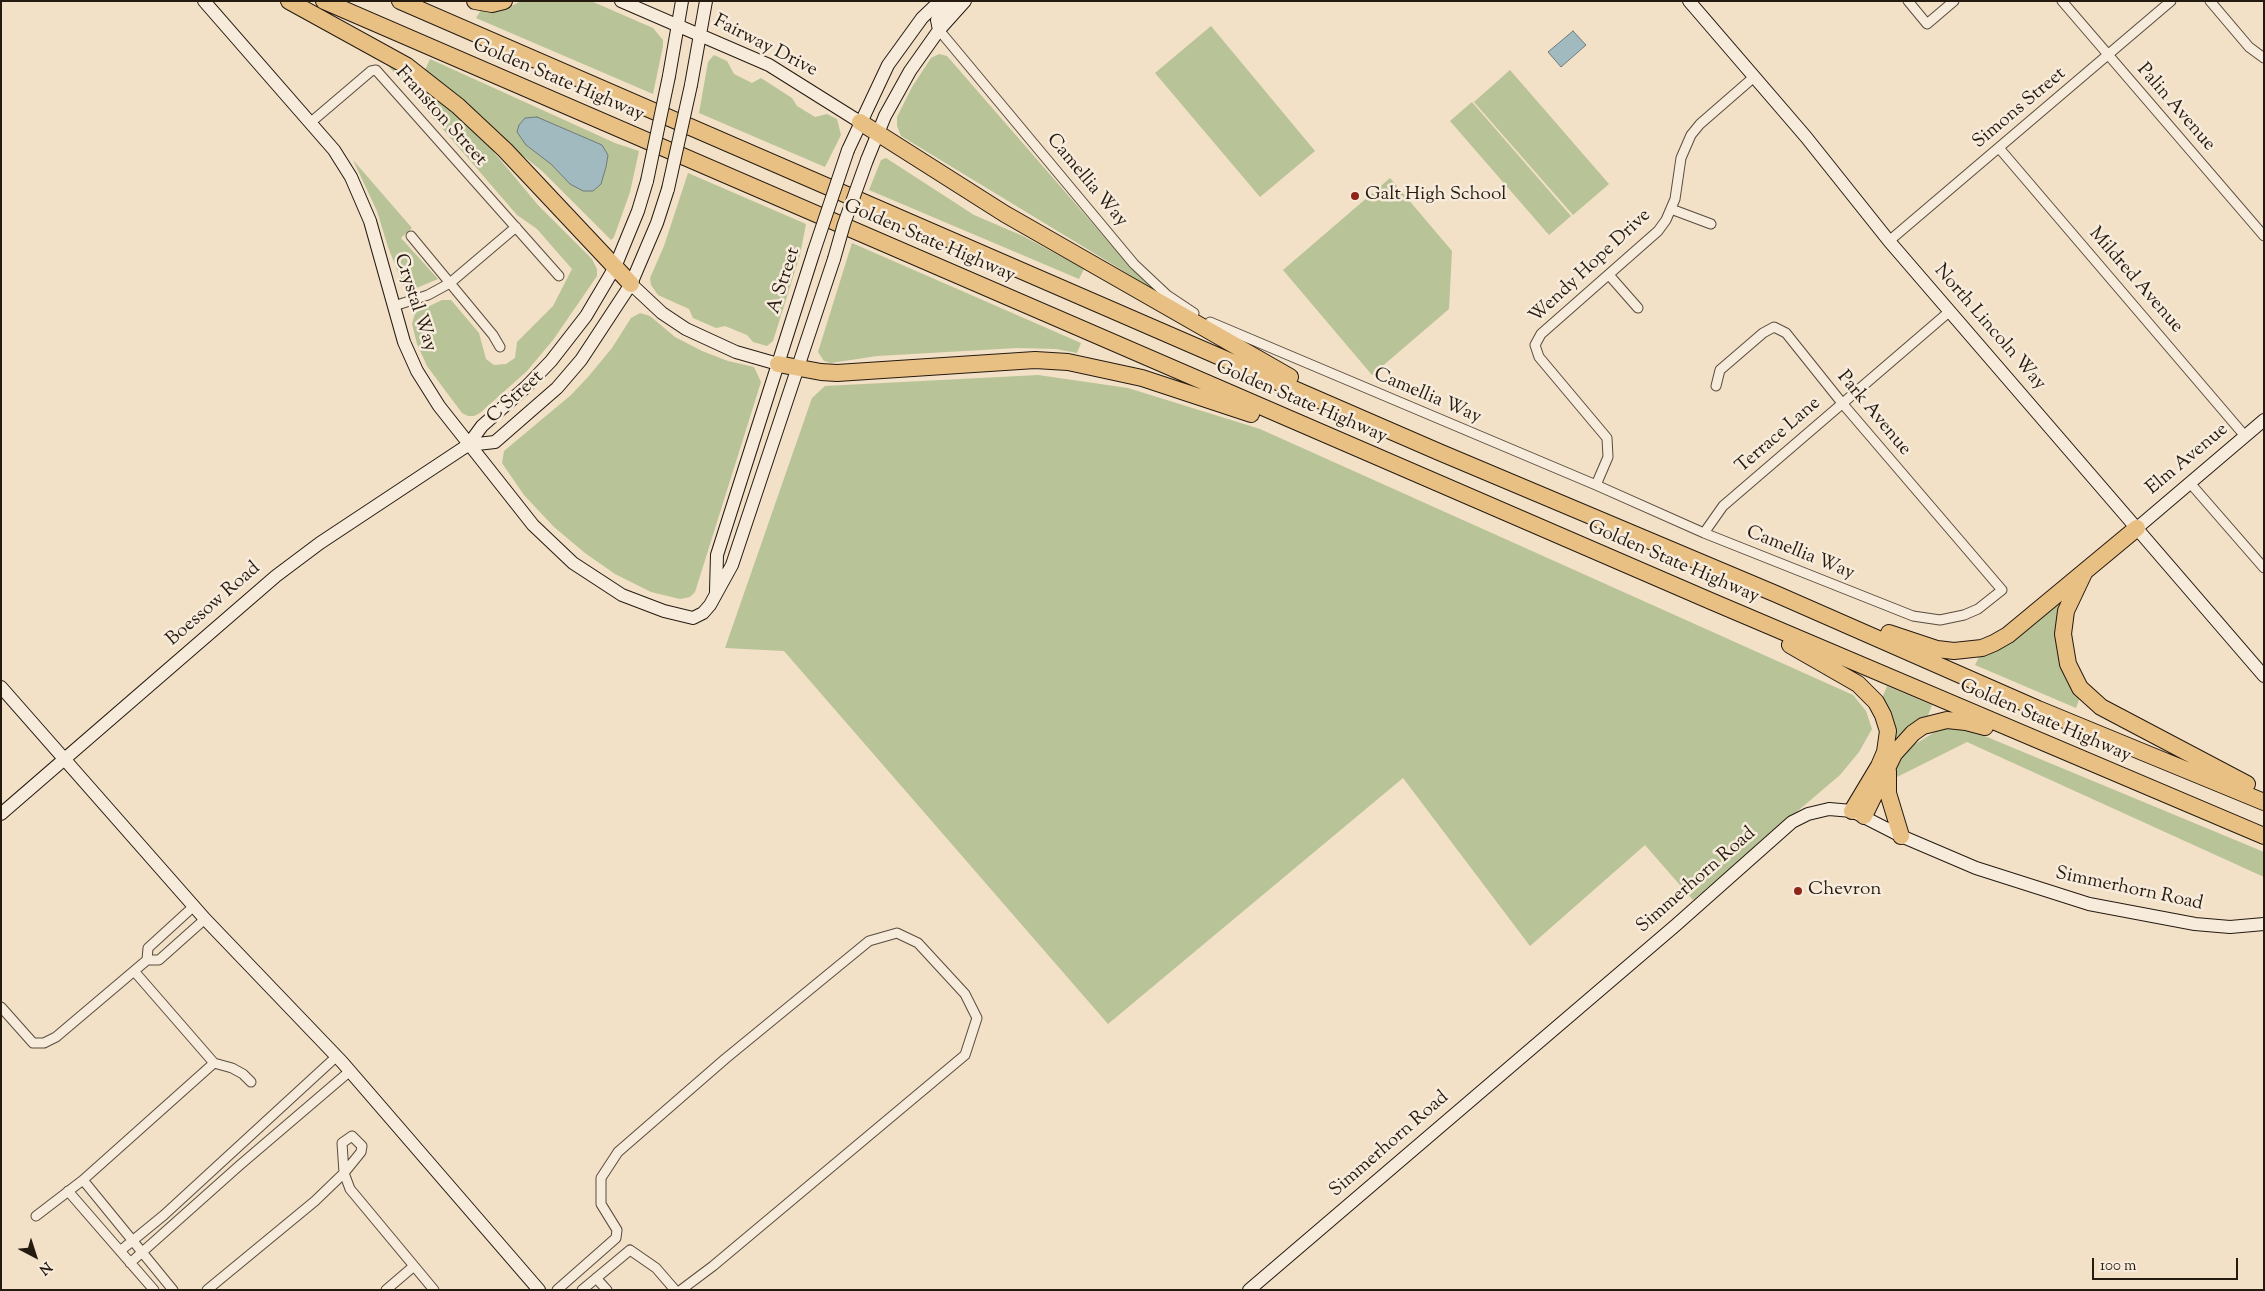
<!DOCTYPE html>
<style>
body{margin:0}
#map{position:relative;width:2265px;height:1291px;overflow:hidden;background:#f2e0c7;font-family:"Sorts Mill Goudy",serif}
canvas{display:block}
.frame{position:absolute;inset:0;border:2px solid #251a10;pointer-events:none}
.north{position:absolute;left:10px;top:1231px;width:50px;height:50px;-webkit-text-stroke:4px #f7ebdb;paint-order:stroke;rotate:140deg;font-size:14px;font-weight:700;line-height:20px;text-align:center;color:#251a10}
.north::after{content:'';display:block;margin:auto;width:18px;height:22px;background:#251a10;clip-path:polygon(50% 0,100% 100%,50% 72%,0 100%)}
.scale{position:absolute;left:2092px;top:1258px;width:146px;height:22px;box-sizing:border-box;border:2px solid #251a10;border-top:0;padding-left:6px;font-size:15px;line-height:18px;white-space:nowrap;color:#251a10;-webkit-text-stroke:4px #f7ebdb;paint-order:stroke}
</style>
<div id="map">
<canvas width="2265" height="1291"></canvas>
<div class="frame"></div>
<div class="north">N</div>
<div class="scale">100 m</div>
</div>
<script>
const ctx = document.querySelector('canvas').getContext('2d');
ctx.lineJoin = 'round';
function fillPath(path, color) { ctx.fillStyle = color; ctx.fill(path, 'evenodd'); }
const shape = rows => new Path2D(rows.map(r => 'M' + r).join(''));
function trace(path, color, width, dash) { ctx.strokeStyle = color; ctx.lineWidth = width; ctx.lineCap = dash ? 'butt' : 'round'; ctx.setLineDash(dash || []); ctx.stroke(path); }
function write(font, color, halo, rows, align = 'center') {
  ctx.font = font + ' "Sorts Mill Goudy",serif'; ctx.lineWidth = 5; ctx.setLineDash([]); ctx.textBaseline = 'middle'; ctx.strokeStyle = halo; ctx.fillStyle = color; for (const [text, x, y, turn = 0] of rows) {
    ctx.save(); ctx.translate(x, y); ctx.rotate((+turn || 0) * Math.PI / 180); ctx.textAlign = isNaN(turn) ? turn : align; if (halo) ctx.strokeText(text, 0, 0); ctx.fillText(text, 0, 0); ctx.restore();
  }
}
fillPath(shape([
 [521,1,591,1,653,28,663,40,663,46,653,94,476,18,481,10,494,11,506,9],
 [1211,26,1315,151,1260,197,1155,73],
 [939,54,947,56,1113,247,1163,295,901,136,897,126,897,117,912,87,931,58],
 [714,55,727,61,734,74,752,83,761,78,792,98,797,106,815,117,827,114,837,119,841,135,825,167,699,113,708,62],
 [430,59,615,143,639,151,630,192,614,237,611,240,542,171,511,146,461,97,425,70],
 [384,61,430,92,470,127,493,151,538,205,592,259,597,269,597,276,553,340,527,371,480,413,474,416,468,416,462,413,427,366,417,344,412,324,415,313,442,300,451,300,479,333,486,359,494,365,506,364,515,358,517,342,553,306,572,269,537,229,517,215],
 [1510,70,1609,184,1573,215,1474,102],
 [1472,102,1571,216,1549,235,1450,121],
 [886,158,974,215,1023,236,1084,269,1079,279,869,190,881,160],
 [353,160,412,228,401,238,438,279,414,289,407,289,403,285,388,247,377,211],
 [688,173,806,224,800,255,773,341,767,346,753,342,747,335,725,326,716,328,693,318,689,309,658,295,651,285,650,278,664,246],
 [1390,178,1452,251,1449,309,1372,375,1283,270],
 [852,243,1081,343,1077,353,1056,349,1017,348,877,356,831,363,824,361,818,352],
 [640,313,650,316,675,337,702,351,728,361,754,367,761,382,695,592,690,597,680,599,651,592,615,574,585,553,554,527,524,495,502,463,504,451,571,395,588,377,612,348,631,318],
 [1038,375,1128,388,1260,429,1853,695,1866,711,1872,729,1859,752,1840,775,1693,900,1645,845,1530,946,1403,778,1108,1024,784,651,725,648,812,398,825,386],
 [2070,590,2059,616,2080,697,2076,708,1975,665,1980,655],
 [1887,686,1932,705,1927,718,1895,742,1881,701],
 [1956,728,1975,732,2264,852,2264,877,1967,742,1895,778,1897,761,1907,749,1940,729]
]), '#b8c397');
const water = shape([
 [1573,31,1586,45,1561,67,1548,52,1573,31],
 [537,117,602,145,608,155,606,167,601,184,593,191,583,191,570,184,551,164,526,145,517,132,519,125,525,118,537,117]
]);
fillPath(water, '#a1bac0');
trace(water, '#6f7a7a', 1);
const street = shape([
 [1908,1,1927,24,1954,1],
 [2062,1,2264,236],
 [2210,1,2249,47,2264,58],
 [939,30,1134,264,1167,295,1194,313],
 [310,123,371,71,376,70,559,276],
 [1999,148,2245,436],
 [1671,209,1711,224],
 [411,236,493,335,500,347],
 [1889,241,2171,1],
 [1609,275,1638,308],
 [394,306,428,295,450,283,516,227],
 [1210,322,1596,485,1704,533,1913,616,1940,620,1964,615,1978,609,2002,590,1842,403,1786,333,1774,327,1763,333,1720,370,1716,386],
 [2190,483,2264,568],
 [1596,485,1608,457,1607,438,1539,357,1535,345,1541,334,1658,231,1666,220,1675,199,1681,158,1691,135,1700,124,1754,77],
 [1704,533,1723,506,1950,311],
 [147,960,148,948,194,906],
 [134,971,147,960,159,960,205,919],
 [1,1007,33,1043,44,1043,56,1037,134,971,214,1063,83,1180,36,1216],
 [214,1063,232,1068,243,1074,251,1082],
 [352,1136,362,1146,361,1152,344,1173,342,1143,352,1136],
 [83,1180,173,1290],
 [68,1191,154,1290],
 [120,1251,164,1215,337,1056],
 [130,1263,240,1165,350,1071],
 [596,1278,607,1290],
 [207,1290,315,1201,344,1173,350,1189,434,1290],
 [386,1290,414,1266],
 [557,1290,616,1238,617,1230,601,1204,601,1178,618,1152,725,1059,869,941,897,933,918,943,965,994,977,1018,965,1055,713,1266,681,1290],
 [582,1290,630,1250,656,1268,675,1290]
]);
const secondary = shape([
 [204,1,334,150,351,177,370,221,404,342,417,371,439,406,533,525,573,563,622,595,664,611,693,618,703,613,710,605,732,565,834,259],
 [621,1,769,65,860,122],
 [1689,1,1806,137,1889,241,2264,676],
 [939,30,937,20,953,1],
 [669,76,682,1],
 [691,85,706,1],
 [848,150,888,65,922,18,940,1],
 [867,160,885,116,910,71,939,30,965,1],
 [631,284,662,313,686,329,736,352,778,364],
 [468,445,495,442,557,388,581,360,631,284,657,223,668,189],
 [2137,528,2264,420],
 [716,591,717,555,814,251],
 [1,687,205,919,342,1062,539,1290],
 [1,814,276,576,320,543,468,445,482,426,526,387,551,361,586,316,615,267,638,211,647,181],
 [1249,1290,1676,925,1792,822,1808,814,1829,809,1852,811,1901,836,1976,868,2089,904,2195,924,2230,927,2264,924]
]);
const highway = shape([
 [289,1,407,66,458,106,505,150,631,284],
 [324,1,1713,602,2264,836],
 [400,1,1439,452,1776,594,2038,709,2264,802],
 [475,1,492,4,504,1],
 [860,122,1005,214,1290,377],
 [778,364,821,372,837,373,1035,360,1068,362,1142,378,1251,414],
 [2084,573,2066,611,2063,634,2068,664,2080,688,2101,707,2247,784],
 [1889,633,1937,649,1954,651,1982,648,1994,643,2008,635,2137,528],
 [1790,645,1858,684,1876,702,1883,715,1888,731,1885,752,1879,766,1852,811],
 [1888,771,1888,793,1901,836],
 [1864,816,1894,754,1913,733,1923,726,1947,720,1966,722,1985,727]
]);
trace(street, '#584c3e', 11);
trace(secondary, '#251a10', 14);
trace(highway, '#251a10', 18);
trace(street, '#f7ebdb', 9);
trace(secondary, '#f7ebdb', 12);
trace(highway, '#e9c084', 16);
const secondaryBridge = shape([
 [647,181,669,76],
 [668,189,691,85],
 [814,251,848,150],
 [834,259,844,224,867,160]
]);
trace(secondaryBridge, '#251a10', 14, []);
trace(secondaryBridge, '#f7ebdb', 12);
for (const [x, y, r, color] of [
 [1355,196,5,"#8f2418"],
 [1798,891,5,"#8f2418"]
]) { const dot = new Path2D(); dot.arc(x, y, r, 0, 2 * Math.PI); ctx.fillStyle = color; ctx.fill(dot); trace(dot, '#f7ebdb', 2); }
write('19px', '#251a10', '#f7ebdb', [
 ["Fairway Drive",765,47,27],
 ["Golden State Highway",558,81,23],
 ["Palin Avenue",2175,108,49],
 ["Simons Street",2020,109,-40],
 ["Franston Street",440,117,48],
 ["Camellia Way",1086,181,50],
 ["Golden State Highway",929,242,23],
 ["Wendy Hope Drive",1591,267,-43],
 ["A Street",785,281,-72],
 ["Mildred Avenue",2135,281,49],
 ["Crystal Way",414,303,72],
 ["North Lincoln Way",1989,328,49],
 ["Camellia Way",1427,397,23],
 ["C Street",516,398,-42],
 ["Golden State Highway",1301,403,23],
 ["Park Avenue",1873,414,50],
 ["Terrace Lane",1779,436,-41],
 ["Elm Avenue",2188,460,-40],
 ["Camellia Way",1800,554,22],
 ["Golden State Highway",1673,563,23],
 ["Boessow Road",214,605,-41],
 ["Golden State Highway",2045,722,23],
 ["Simmerhorn Road",1697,881,-41],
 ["Simmerhorn Road",2129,890,12],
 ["Simmerhorn Road",1390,1145,-41]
]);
write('19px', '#251a10', '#f7ebdb', [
 ["Galt High School",1365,196],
 ["Chevron",1808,891]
], 'left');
</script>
